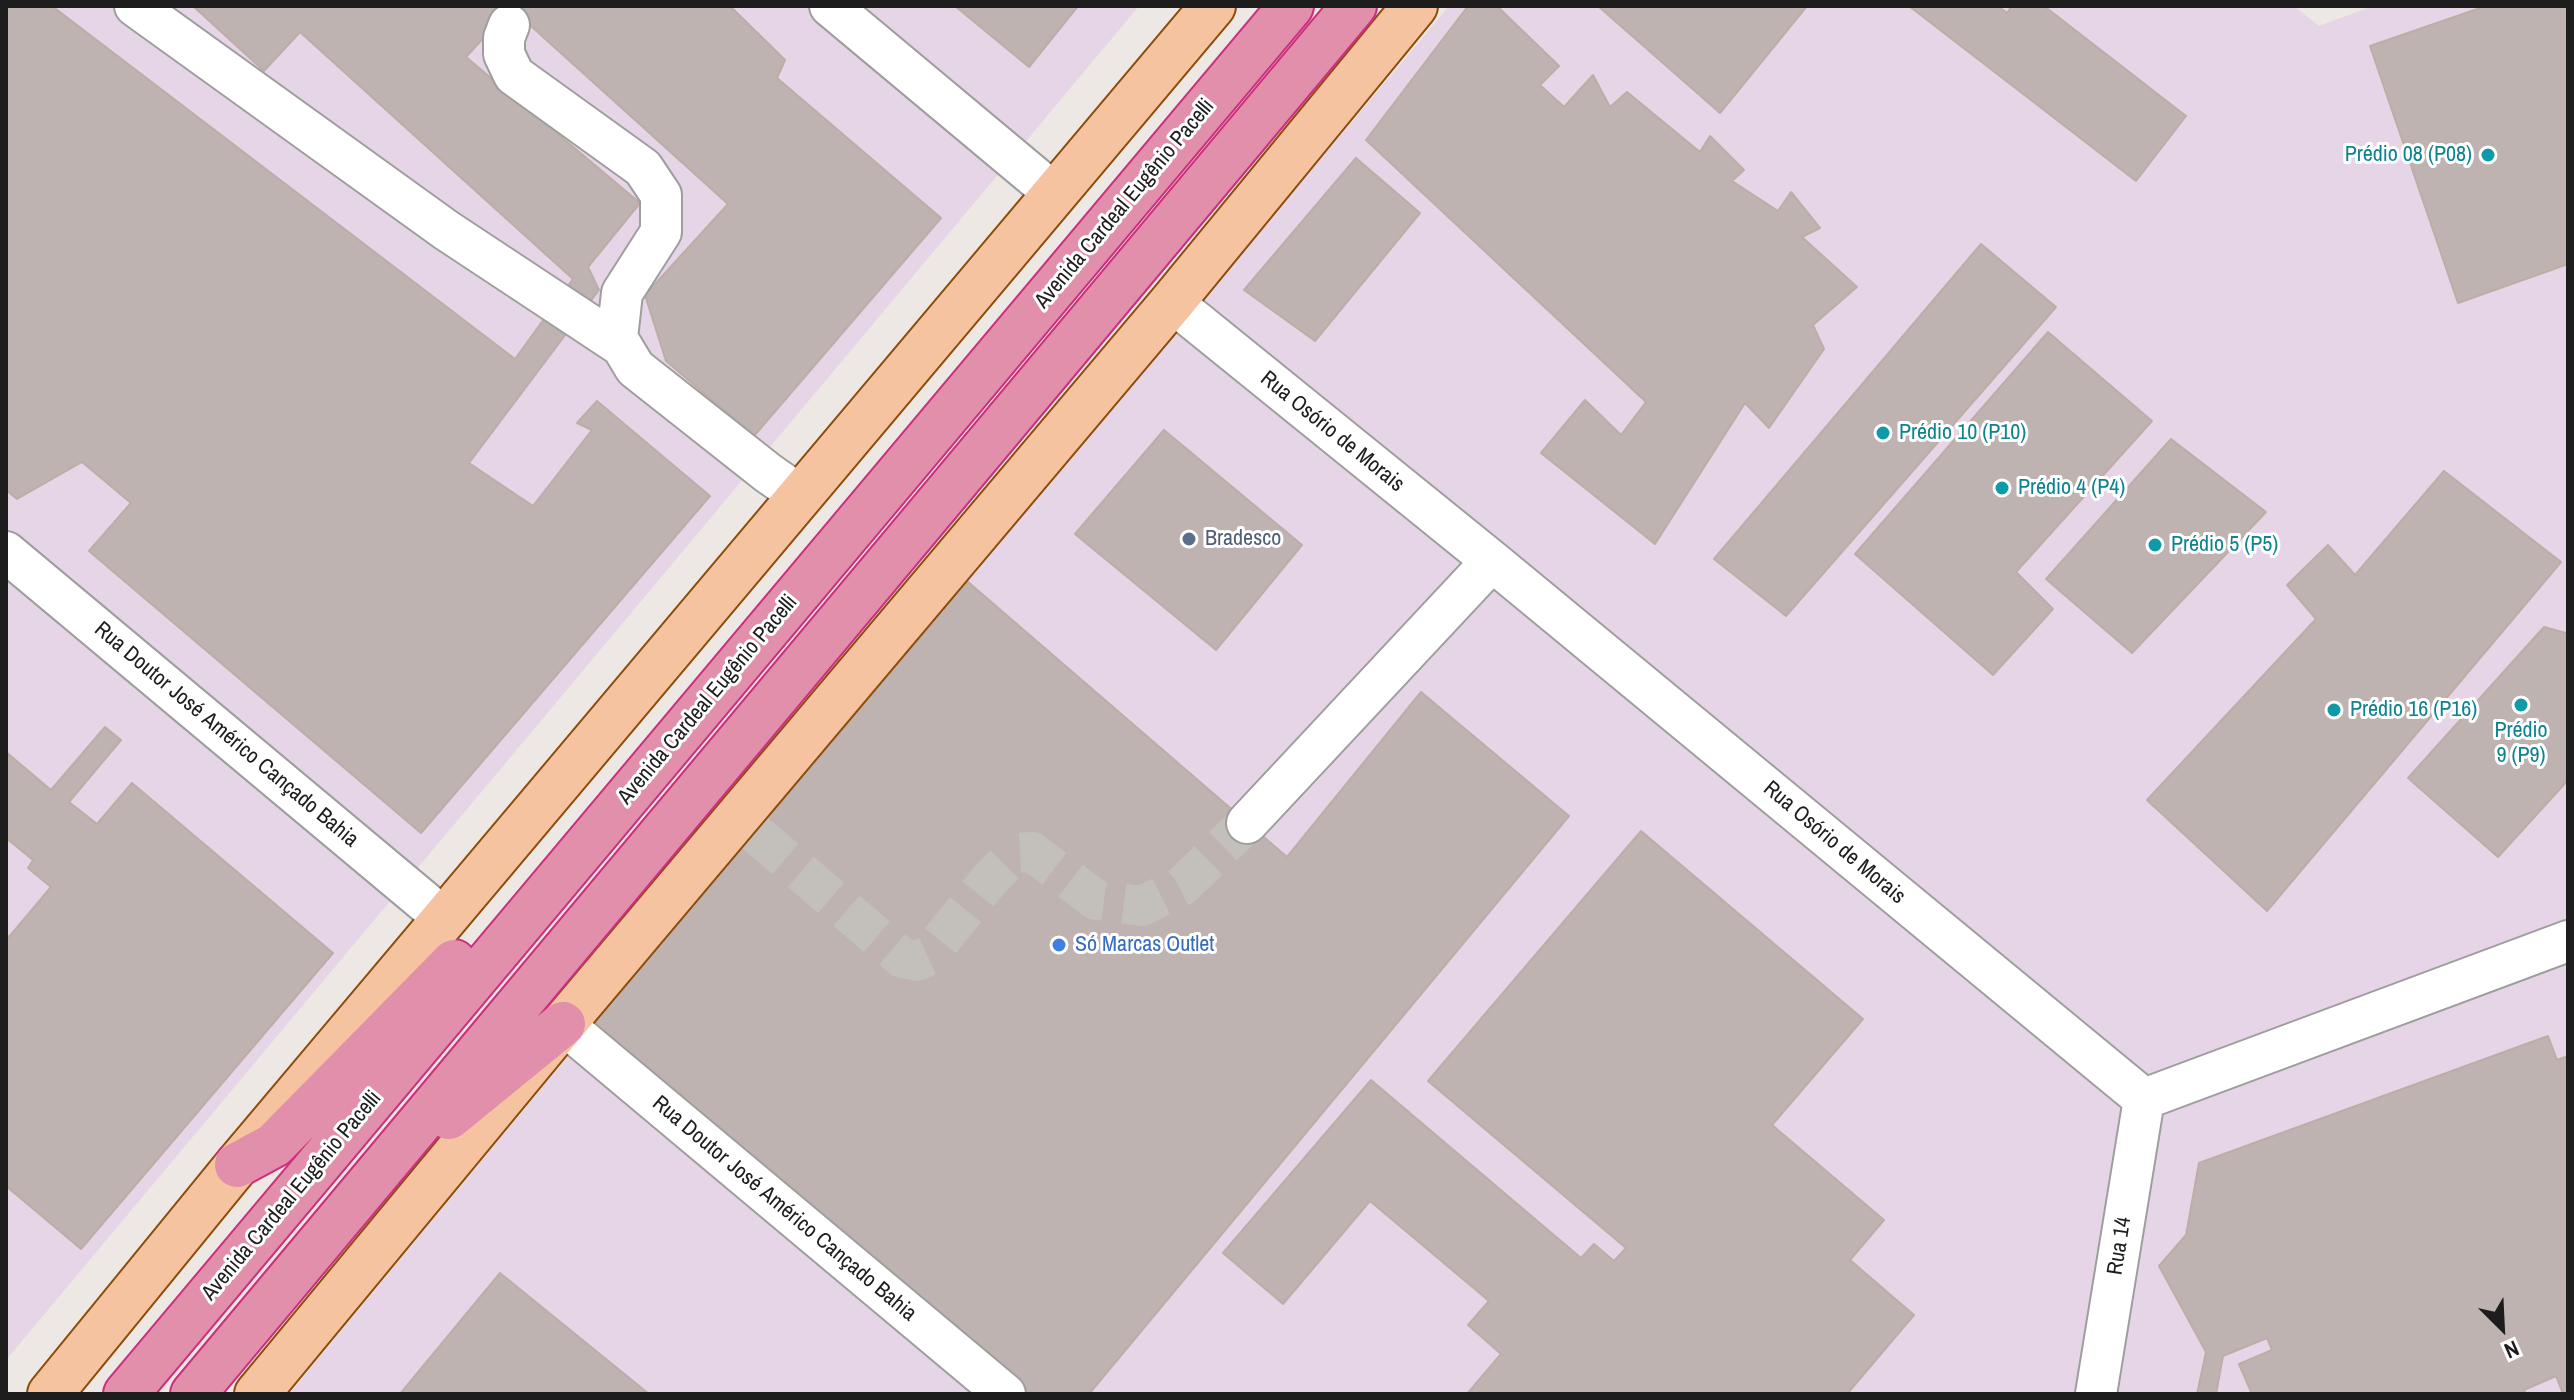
<!DOCTYPE html>
<meta charset="utf-8">
<style>
body{margin:0}
#map{position:relative;width:2574px;height:1400px;overflow:hidden;background:#ede8e3;font-family:"Archivo Narrow",sans-serif}
canvas{display:block}
.frame{position:absolute;inset:0;border:8px solid #1d1d1d;pointer-events:none}
.north{position:absolute;left:2462px;top:1288px;width:80px;height:80px;-webkit-text-stroke:6px #fff;paint-order:stroke;rotate:156deg;font-size:22px;font-weight:700;line-height:32px;text-align:center;color:#1d1d1d}
.north::after{content:'';display:block;margin:auto;width:28px;height:36px;background:#1d1d1d;clip-path:polygon(50% 0,100% 100%,50% 72%,0 100%)}
</style>
<div id="map">
<canvas width="2574" height="1400"></canvas>
<div class="frame"></div>
<div class="north">N</div>
</div>
<script>
const ctx = document.querySelector('canvas').getContext('2d');
ctx.lineJoin = 'round';
function fillPath(path, color) { ctx.fillStyle = color; ctx.fill(path, 'evenodd'); }
const shape = rows => new Path2D(rows.map(r => 'M' + r).join(''));
function trace(path, color, width, dash) { ctx.strokeStyle = color; ctx.lineWidth = width; ctx.lineCap = dash ? 'butt' : 'round'; ctx.setLineDash(dash || []); ctx.stroke(path); }
function write(font, color, halo, rows, align = 'center') {
  ctx.font = font + ' "Archivo Narrow",sans-serif'; ctx.lineWidth = 6; ctx.setLineDash([]); ctx.textBaseline = 'middle'; ctx.strokeStyle = halo; ctx.fillStyle = color; for (const [text, x, y, turn = 0] of rows) {
    ctx.save(); ctx.translate(x, y); ctx.rotate((+turn || 0) * Math.PI / 180); ctx.textAlign = isNaN(turn) ? turn : align; if (halo) ctx.strokeText(text, 0, 0); ctx.fillText(text, 0, 0); ctx.restore();
  }
}
fillPath(shape([
 [6,6,1139,6,6,1360],
 [1449,6,2294,6,2319,26,2373,6,2568,6,2568,1394,289,1394,544,1085]
]), '#e6d5e6');
const building = shape([
 [6,6,52,6,515,359,573,279,300,32,264,71,193,6,730,6,785,60,777,78,941,218,754,436,666,361,645,295,728,204,511,8,466,57,640,203,588,267,599,290,469,463,533,506,592,430,577,423,597,401,710,496,421,833,89,551,131,503,82,462,17,499,6,490,6,6],
 [955,6,1078,6,1029,67,955,6],
 [1468,6,1497,6,1559,66,1540,85,1564,107,1593,75,1610,107,1627,92,1700,152,1710,136,1744,170,1732,181,1778,211,1791,192,1820,228,1802,237,1857,287,1813,325,1824,349,1769,428,1745,403,1655,544,1541,453,1585,400,1621,435,1646,402,1366,140,1468,6],
 [1598,6,1807,6,1720,113,1598,6],
 [1909,6,1998,6,2007,13,2012,6,2044,6,2186,116,2136,181,1909,6],
 [2486,6,2568,6,2568,264,2458,303,2370,46,2486,6],
 [1356,158,1420,213,1315,341,1244,290,1356,158],
 [1981,244,2056,307,1786,616,1714,559,1981,244],
 [2048,332,2152,421,2016,572,2053,609,1993,675,1855,554,2048,332],
 [1164,430,1302,545,1216,650,1075,534,1164,430],
 [2171,439,2266,512,2132,653,2046,579,2171,439],
 [2444,471,2561,562,2267,911,2147,800,2316,619,2287,585,2328,545,2355,575,2444,471],
 [967,581,1287,857,1421,692,1569,816,1089,1394,1007,1394,578,1032,755,833,967,581],
 [2544,627,2566,633,2568,630,2568,780,2498,857,2408,778,2544,627],
 [105,727,121,740,69,802,97,824,132,783,333,953,81,1249,6,1186,6,935,9,937,51,887,28,868,33,860,6,838,6,752,51,790,105,727],
 [1641,831,1863,1019,1772,1125,1884,1220,1850,1260,1914,1315,1847,1394,1467,1394,1501,1354,1468,1325,1489,1301,1370,1201,1283,1304,1223,1253,1371,1080,1581,1258,1594,1244,1614,1261,1626,1248,1428,1081,1641,831],
 [2548,1036,2557,1060,2568,1056,2568,1394,2563,1394,2556,1376,2524,1390,2526,1394,2252,1394,2239,1364,2272,1350,2267,1338,2223,1356,2216,1394,2197,1394,2206,1352,2159,1266,2186,1235,2199,1163,2548,1036],
 [500,1273,649,1394,400,1394,500,1273]
]);
fillPath(building, '#beb3b0');
trace(building, '#beada7', 2);
trace(shape([
 [755,833,902,958,917,961,928,956,991,878,1016,853,1032,852,1096,900,1142,906,1182,886,1247,823]
]), '#c3bfbb', 40, [40, 20]);
const minor = shape([
 [135,6,446,230,620,345],
 [830,6,1055,194],
 [509,25,504,38,504,54,514,75,643,168,661,195,661,232,622,293,617,338,635,368,768,473,801,496],
 [1172,302,1492,561,2144,1099,2568,941],
 [6,552,445,919],
 [1247,823,1492,561],
 [563,1024,1005,1394],
 [2096,1394,2144,1099]
]);
const major = shape([
 [50,1394,237,1165,1213,6],
 [257,1394,563,1024,1172,302,1415,6]
]);
const highway = shape([
 [449,1117,563,1024],
 [237,1165,274,1145,454,962],
 [126,1394,1291,6],
 [193,1394,1354,6]
]);
trace(minor, '#9e9e9e', 44);
trace(major, '#8d4c09', 48);
trace(highway, '#cd2e7e', 48);
trace(minor, '#fff', 40);
trace(major, '#f6c3a0', 44);
trace(highway, '#e18fab', 44);
for (const [x, y, r, color] of [
 [2488,155,8,"#0f9aa8"],
 [1883,433,8,"#0f9aa8"],
 [2002,488,8,"#0f9aa8"],
 [1189,539,8,"#5c6f8a"],
 [2155,545,8,"#0f9aa8"],
 [2521,705,8,"#0f9aa8"],
 [2334,710,8,"#0f9aa8"],
 [1059,945,8,"#3f7fe0"]
]) { const dot = new Path2D(); dot.arc(x, y, r, 0, 2 * Math.PI); ctx.fillStyle = color; ctx.fill(dot); trace(dot, '#fff', 3); }
write('22px', '#0d838f', '#fff', [
 ["Prédio 08 (P08)",2472,155,"right"],
 ["Prédio 10 (P10)",1899,433],
 ["Prédio 4 (P4)",2018,488],
 ["Prédio 5 (P5)",2171,545],
 ["Prédio 16 (P16)",2350,710],
 ["Prédio",2521,731,"center"],
 ["9 (P9)",2521,756,"center"]
], 'left');
write('22px', '#1d1d1d', '#fff', [
 ["Avenida Cardeal Eugênio Pacelli",1125,204,-50],
 ["Rua Osório de Morais",1332,432,39],
 ["Avenida Cardeal Eugênio Pacelli",708,700,-50],
 ["Rua Doutor José Américo Cançado Bahia",226,735,40],
 ["Rua Osório de Morais",1834,843,40],
 ["Avenida Cardeal Eugênio Pacelli",292,1196,-50],
 ["Rua Doutor José Américo Cançado Bahia",784,1209,40],
 ["Rua 14",2120,1246,-81]
]);
write('22px', '#4e5e75', '#fff', [
 ["Bradesco",1205,539]
], 'left');
write('22px', '#366cbe', '#fff', [
 ["Só Marcas Outlet",1075,945]
], 'left');
</script>
